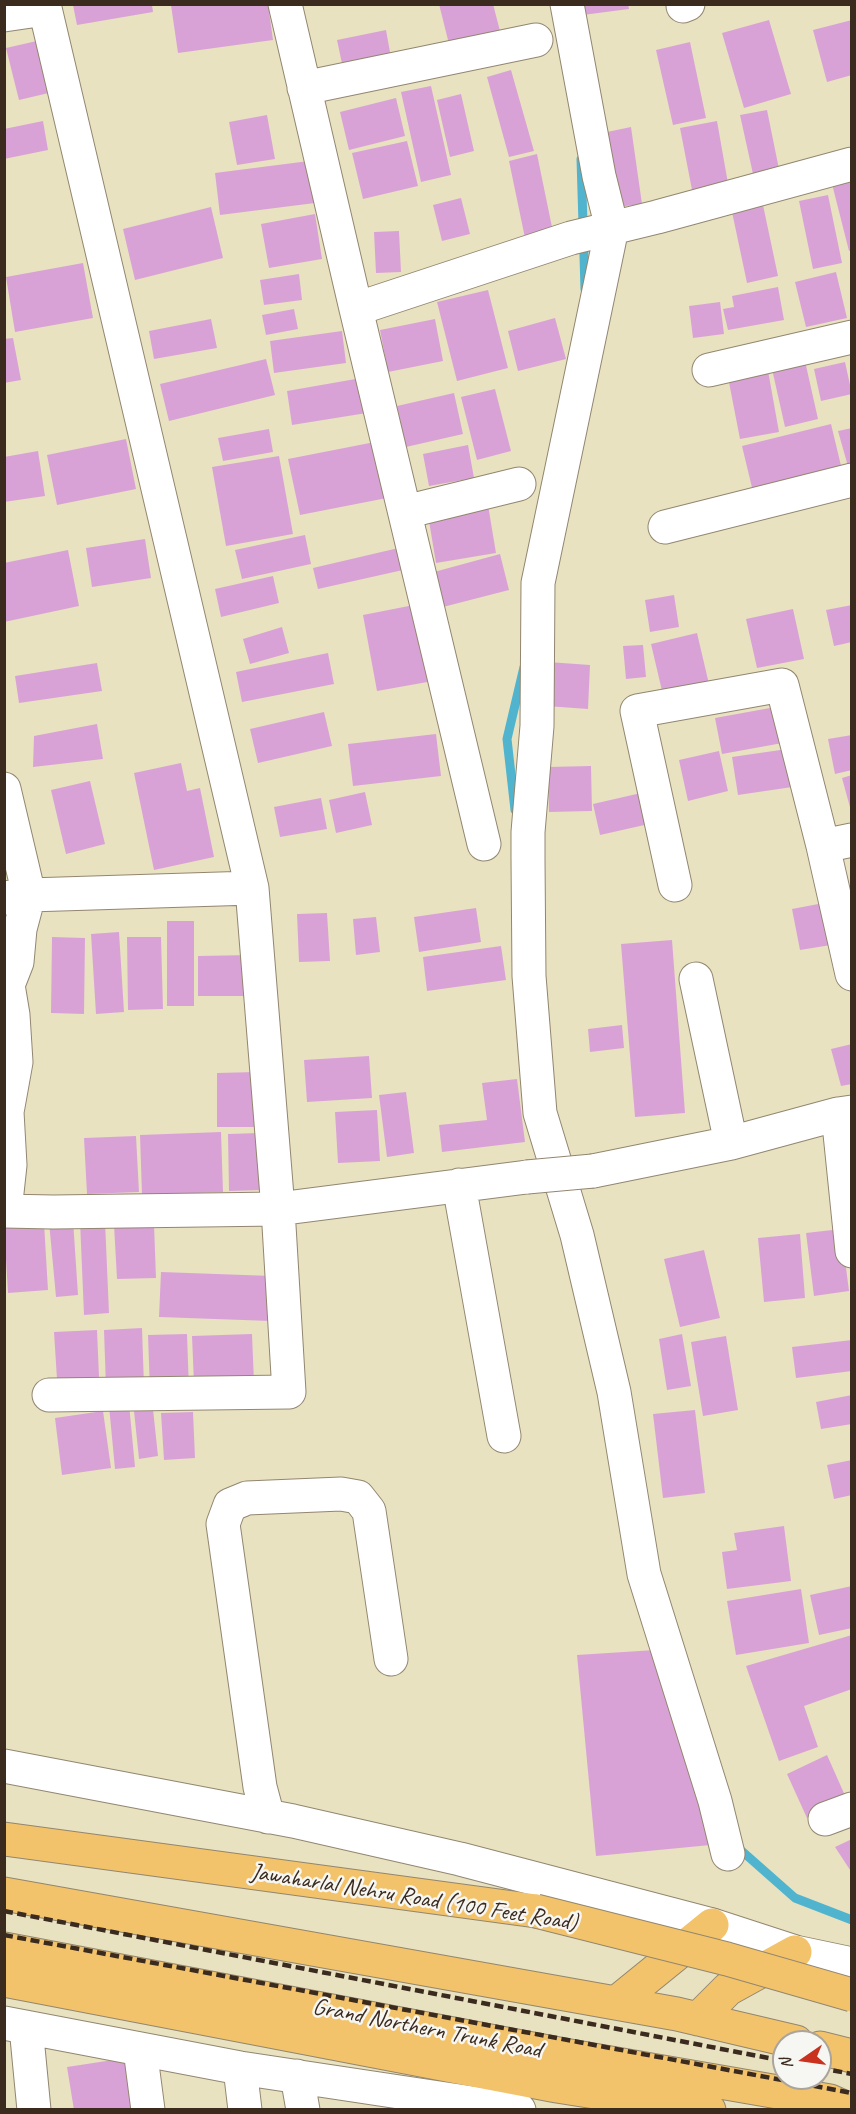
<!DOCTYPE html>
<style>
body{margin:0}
#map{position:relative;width:856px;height:2114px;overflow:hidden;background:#e9e2c1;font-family:Caveat,sans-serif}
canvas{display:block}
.frame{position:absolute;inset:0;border:6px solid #3b2a1e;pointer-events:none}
.north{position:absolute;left:772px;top:2030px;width:60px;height:60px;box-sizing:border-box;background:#f6f6f2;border:2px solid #aba49d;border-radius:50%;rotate:257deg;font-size:16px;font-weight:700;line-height:24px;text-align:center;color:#3b2a1e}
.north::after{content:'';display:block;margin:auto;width:21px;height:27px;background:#c8321e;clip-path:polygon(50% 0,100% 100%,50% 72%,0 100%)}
</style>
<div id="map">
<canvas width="856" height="2114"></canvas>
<div class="frame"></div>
<div class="north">N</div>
</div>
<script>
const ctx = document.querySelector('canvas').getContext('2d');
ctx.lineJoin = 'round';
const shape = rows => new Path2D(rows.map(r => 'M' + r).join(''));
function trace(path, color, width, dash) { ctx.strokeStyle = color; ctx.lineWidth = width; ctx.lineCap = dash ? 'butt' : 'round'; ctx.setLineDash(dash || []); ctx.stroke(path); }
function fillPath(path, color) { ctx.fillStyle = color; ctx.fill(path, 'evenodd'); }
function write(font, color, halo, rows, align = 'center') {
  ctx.font = font + ' Caveat,sans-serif'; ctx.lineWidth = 5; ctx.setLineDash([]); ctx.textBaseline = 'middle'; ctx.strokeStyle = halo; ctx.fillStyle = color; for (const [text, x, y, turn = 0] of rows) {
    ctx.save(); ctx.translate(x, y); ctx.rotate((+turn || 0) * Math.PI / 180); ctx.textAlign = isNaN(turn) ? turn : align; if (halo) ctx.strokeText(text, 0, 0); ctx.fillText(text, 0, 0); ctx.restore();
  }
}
trace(shape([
 [581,159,585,289],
 [515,810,507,739,524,667],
 [735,1845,795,1898,852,1920]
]), '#50b4cf', 9);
fillPath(shape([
 [268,4,273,40,178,53,171,5],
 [439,4,493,4,500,31,449,44],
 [574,4,628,4,629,9,575,16],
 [73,5,152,5,153,12,77,25],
 [769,20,791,94,744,108,722,33],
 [852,20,852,75,827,82,813,30],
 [386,30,392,63,344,73,337,40],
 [41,40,53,92,19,100,6,48],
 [690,42,706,118,673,125,656,50],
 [511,70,534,151,509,157,487,77],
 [431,86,451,175,421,182,401,92],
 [461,94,474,151,450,157,437,100],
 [396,98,405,136,349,150,340,112],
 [767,110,779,169,753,174,740,115],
 [267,115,275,159,237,165,229,122],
 [43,121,48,150,4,159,4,129],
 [717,121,729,189,693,195,680,128],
 [631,127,642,204,617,207,607,132],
 [407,141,418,186,363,199,352,153],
 [537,154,553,232,525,238,509,161],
 [309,161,315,203,220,215,215,173],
 [852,179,852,250,849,251,832,184],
 [828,195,842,263,813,269,799,201],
 [461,198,470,234,442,241,433,205],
 [763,205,778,276,747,283,732,212],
 [211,207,223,258,135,280,123,229],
 [315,214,322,259,269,268,261,224],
 [399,231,401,272,376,273,374,232],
 [83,263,93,318,15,332,6,277],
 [836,272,847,318,806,327,795,282],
 [299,274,302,300,264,305,260,280],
 [778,287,784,320,728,330,723,309,734,307,732,296],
 [488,290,508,368,457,381,437,302],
 [720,302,724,334,693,338,689,306],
 [294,309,298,329,266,335,262,315],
 [555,318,566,359,518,371,508,331],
 [211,319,217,348,154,359,149,331],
 [435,319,443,361,388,372,380,330],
 [342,331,346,363,274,373,270,341],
 [13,338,21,380,4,383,4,339],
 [266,359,275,395,169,421,160,384],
 [805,361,818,419,785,427,772,369],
 [845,362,852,394,821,401,814,369],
 [767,365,779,432,740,439,727,372],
 [367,377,373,412,292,425,287,391],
 [495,389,511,451,477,460,461,397],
 [454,393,463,434,406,447,397,406],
 [831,424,843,474,754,496,742,446],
 [852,428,852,477,851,477,838,431],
 [269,429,273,452,223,461,218,438],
 [126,439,136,489,57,505,47,455],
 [380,441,392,497,300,515,288,459],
 [468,445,474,478,429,486,423,454],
 [38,451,45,496,4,502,4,457],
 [279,456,293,534,226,546,212,467],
 [488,505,496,553,436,563,428,515],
 [305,535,311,564,242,579,235,550],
 [145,539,151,578,92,587,86,548],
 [407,546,412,568,318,589,313,568],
 [68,550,79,606,4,622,4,563],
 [500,554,509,590,443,607,434,572],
 [273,576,279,603,221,617,215,589],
 [674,595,679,627,650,632,645,600],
 [419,604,433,681,377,691,363,615],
 [852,605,852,642,834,646,826,610],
 [793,609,804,659,757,668,746,619],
 [282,627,289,653,250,664,243,639],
 [697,633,709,684,663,695,651,644],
 [643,645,646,677,626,679,623,646],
 [328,653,334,684,242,702,236,672],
 [548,662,590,665,588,709,546,706],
 [97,663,102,691,19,703,15,676],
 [781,706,788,742,722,754,715,718],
 [324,712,332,746,258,763,250,729],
 [97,724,103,759,33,767,34,736],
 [436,734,441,776,353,786,348,744],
 [852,735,852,770,835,774,828,739],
 [794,748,799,786,738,795,732,757],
 [719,751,728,791,688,801,679,760],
 [181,763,187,791,200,788,214,857,154,870,134,773],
 [591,766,592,811,549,812,548,767],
 [852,775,852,811,851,811,842,778],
 [90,781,105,844,66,854,51,790],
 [365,792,372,825,336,833,329,800],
 [641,793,649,824,600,835,593,804],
 [321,798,327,829,280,837,274,807],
 [829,902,837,944,800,950,792,909],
 [476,908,481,942,419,952,414,917],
 [327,913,330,961,299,962,297,914],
 [376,917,380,952,356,955,353,919],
 [167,921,194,921,194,1006,167,1006],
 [119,932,124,1012,96,1014,91,934],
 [52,937,85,938,84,1014,51,1013],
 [127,937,161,937,163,1009,128,1010],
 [672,940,685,1113,635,1117,621,944],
 [501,946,506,980,427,991,423,957],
 [251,955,251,996,198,996,198,956],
 [622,1025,624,1048,590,1052,588,1029],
 [852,1044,852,1084,841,1086,831,1049],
 [369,1056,372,1098,307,1102,304,1060],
 [256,1072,256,1127,217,1127,217,1073],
 [517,1079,525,1142,442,1152,439,1125,487,1120,482,1083],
 [406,1092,414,1153,387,1157,379,1095],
 [377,1110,380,1161,338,1163,335,1112],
 [221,1132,223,1192,142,1195,140,1135],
 [259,1133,261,1190,229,1191,228,1134],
 [136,1136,139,1192,87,1194,84,1138],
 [73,1220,78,1295,56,1297,49,1222],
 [80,1221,105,1221,109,1313,84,1315],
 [44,1223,48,1290,8,1293,4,1226],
 [154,1224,156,1278,117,1279,114,1225],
 [841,1229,849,1291,814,1296,806,1233],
 [800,1234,805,1298,764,1302,758,1238],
 [704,1250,720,1318,680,1327,664,1259],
 [161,1272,272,1276,271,1321,159,1317],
 [142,1328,144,1386,106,1388,104,1330],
 [97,1330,99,1377,57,1379,54,1332],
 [187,1334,189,1390,150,1391,148,1335],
 [252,1334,254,1382,194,1384,192,1336],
 [682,1334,691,1386,667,1390,659,1339],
 [726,1336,738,1410,703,1416,691,1342],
 [852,1340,852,1371,796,1378,792,1347],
 [852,1395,852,1424,821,1429,816,1402],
 [129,1404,135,1467,115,1469,109,1406],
 [153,1409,158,1456,139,1459,134,1411],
 [695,1410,705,1493,663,1498,653,1414],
 [103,1411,111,1468,62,1475,55,1418],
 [193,1412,195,1458,164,1460,161,1413],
 [852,1460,852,1495,834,1499,827,1465],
 [784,1526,791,1581,727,1589,722,1552,737,1550,734,1533],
 [852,1586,852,1628,819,1635,810,1595],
 [801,1589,809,1643,736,1655,727,1601],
 [852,1635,852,1689,804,1706,818,1747,779,1761,746,1666],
 [655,1650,721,1844,596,1856,577,1655],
 [827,1755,847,1800,807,1818,787,1774],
 [852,1839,852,1873,835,1847],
 [126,2058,134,2110,74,2110,67,2067]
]), '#d9a2d7');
const minor = shape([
 [44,4,252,888],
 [285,4,356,309,571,238,657,217,852,164],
 [567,4,599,176,612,228,538,583,537,726,528,832,528,859,529,976,540,1113,577,1235,614,1392,644,1574,715,1801,728,1854],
 [683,6,688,4],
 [4,15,45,9],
 [304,88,536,40],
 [356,309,484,844],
 [709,370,852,337],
 [405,512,519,484],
 [665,527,852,480],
 [4,789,29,895,20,929,17,962,8,985,13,1015,16,1062,7,1112,10,1165,5,1211],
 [823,846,852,840],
 [675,885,637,711,782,685,823,846,852,974],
 [4,898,29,895,252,888,278,1209,289,1392,49,1395],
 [696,979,731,1143],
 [838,1114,852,1251],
 [593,1171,731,1143,838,1114,852,1112],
 [459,1185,504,1436],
 [4,1211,53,1212,278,1209,527,1177],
 [4,1766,293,1821,460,1859,712,1925,795,1952,852,1964],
 [268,1817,260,1787,223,1524,230,1505,247,1498,341,1494,358,1497,369,1511,391,1659],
 [825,1819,852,1809],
 [4,2023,240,2068,519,2110],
 [26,2027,34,2110],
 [140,2049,148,2110],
 [240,2068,245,2110],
 [297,2076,303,2110]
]);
const major = shape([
 [4,1839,536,1911],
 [4,1894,677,2014,796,2042],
 [4,1949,564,2055,830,2101,850,2110],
 [4,1980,557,2086,709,2110],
 [616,2003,712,1925],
 [698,2019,728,1989,795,1952],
 [820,2048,852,2056]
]);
trace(minor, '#928670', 35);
trace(major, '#928670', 35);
trace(minor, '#fff', 33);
trace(major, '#f2c36a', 33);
trace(shape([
 [4,1911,784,2061],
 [4,1935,852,2093],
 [820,2068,852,2074]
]), '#3b2a1e', 4.5, [9, 4.5]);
const minorBridge = shape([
 [527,1177,593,1171]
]);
const majorBridge = shape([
 [536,1911,727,1959,852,1995]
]);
trace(minorBridge, '#928670', 35, []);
trace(majorBridge, '#928670', 35, []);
trace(minorBridge, '#fff', 33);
trace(majorBridge, '#f2c36a', 33);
write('24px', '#3b2a1e', '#f6f6f2', [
 ["Jawaharlal Nehru Road (100 Feet Road)",414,1898,9],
 ["Grand Northern Trunk Road",427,2029,11]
]);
</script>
